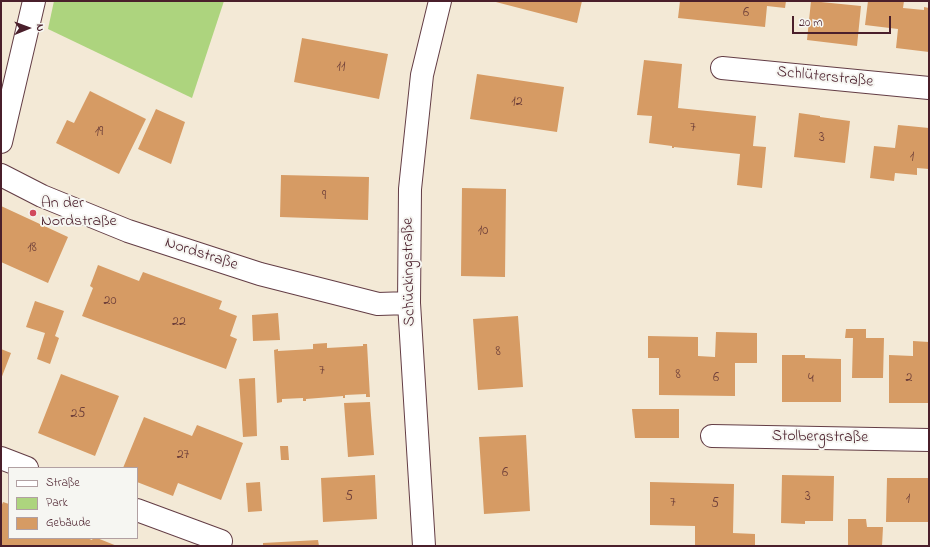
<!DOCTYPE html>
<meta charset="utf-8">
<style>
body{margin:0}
#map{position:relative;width:930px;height:547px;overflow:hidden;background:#f3e9d6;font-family:"Indie Flower",sans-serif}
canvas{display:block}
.frame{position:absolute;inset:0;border:2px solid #4a1f2b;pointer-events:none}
.legend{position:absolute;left:8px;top:467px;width:130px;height:72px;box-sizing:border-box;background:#f6f6f2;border:1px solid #b1a0a2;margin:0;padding:5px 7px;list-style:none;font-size:12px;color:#4a1f2b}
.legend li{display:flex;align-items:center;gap:8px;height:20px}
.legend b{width:20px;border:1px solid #b1a0a2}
.north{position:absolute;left:8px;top:8px;width:40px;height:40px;-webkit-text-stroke:3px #f6f6f2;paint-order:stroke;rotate:89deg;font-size:11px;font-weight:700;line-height:16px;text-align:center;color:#4a1f2b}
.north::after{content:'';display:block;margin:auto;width:14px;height:18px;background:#4a1f2b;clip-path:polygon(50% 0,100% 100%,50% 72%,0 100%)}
.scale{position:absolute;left:792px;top:16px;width:99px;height:18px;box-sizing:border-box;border:2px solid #4a1f2b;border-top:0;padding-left:5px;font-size:12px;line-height:14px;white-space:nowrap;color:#4a1f2b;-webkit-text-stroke:3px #f6f6f2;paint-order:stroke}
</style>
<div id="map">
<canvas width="930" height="547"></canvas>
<div class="frame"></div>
<ul class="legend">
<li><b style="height:5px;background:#fff"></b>Straße</li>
<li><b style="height:11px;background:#add47e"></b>Park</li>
<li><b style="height:11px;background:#d69b64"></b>Gebäude</li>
</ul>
<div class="north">N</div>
<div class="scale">20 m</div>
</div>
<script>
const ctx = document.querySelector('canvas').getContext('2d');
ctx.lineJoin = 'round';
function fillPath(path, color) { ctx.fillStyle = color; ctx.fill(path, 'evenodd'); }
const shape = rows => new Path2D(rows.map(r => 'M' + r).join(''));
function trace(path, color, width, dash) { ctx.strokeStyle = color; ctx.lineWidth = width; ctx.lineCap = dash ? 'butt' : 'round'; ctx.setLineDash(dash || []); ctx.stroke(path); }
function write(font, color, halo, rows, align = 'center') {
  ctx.font = font + ' "Indie Flower",sans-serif'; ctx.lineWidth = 4; ctx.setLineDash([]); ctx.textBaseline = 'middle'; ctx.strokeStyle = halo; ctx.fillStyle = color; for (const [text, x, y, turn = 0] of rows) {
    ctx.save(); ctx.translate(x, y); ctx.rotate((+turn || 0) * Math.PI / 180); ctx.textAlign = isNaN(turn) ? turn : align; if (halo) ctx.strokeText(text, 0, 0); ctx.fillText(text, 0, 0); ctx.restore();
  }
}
fillPath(shape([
 [54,1,224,1,192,98,48,29]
]), '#add47e');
fillPath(shape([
 [492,1,582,1,577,23],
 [680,1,786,1,785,8,767,6,765,27,678,18],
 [811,1,861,6,857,46,807,40],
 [868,1,904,1,903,8,924,10,924,7,929,8,929,52,896,48,898,29,865,25],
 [302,38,388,54,379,99,294,82],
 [644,60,682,64,678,108,756,116,753,146,766,147,762,188,737,185,740,154,674,147,674,148,672,148,672,146,649,143,652,116,637,115],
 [477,74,564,87,557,132,470,119],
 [90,91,146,119,119,174,56,143,67,120,74,123],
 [156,109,185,122,171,164,138,149],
 [799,113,820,116,820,117,850,121,845,163,794,157],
 [898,125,929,128,929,169,917,168,917,175,895,173,894,181,870,178,874,146,895,148],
 [281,175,369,177,368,220,280,217],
 [462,188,506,189,505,277,461,276],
 [1,206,68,237,48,283,1,262],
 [98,265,139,281,143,272,222,301,219,309,237,316,230,336,237,339,226,369,82,316,93,288,90,286],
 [35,301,64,311,55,336,59,338,50,364,37,359,45,333,26,327],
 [278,313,280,340,253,341,252,315],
 [518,316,523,387,478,390,473,319],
 [846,329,866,329,866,338,884,338,883,378,852,378,853,338,845,338],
 [716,332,757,333,757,363,735,363,735,396,659,395,659,358,648,358,648,336,698,337,698,356,715,357],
 [913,341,929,342,929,403,889,403,889,355,913,356],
 [327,343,327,348,363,346,363,344,367,344,370,397,366,397,366,394,345,395,345,398,343,398,343,396,306,399,306,401,303,401,303,398,282,399,282,402,277,403,274,350,278,349,278,351,313,349,313,344],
 [1,349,11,353,1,379],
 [782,355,805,355,805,358,841,359,841,402,782,402],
 [61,374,119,396,95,456,38,433],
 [255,378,257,436,243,437,239,379],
 [370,402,374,455,348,457,344,403],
 [632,409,679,409,679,438,635,438],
 [144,417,192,436,197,425,243,443,221,500,178,483,173,496,137,482,137,468,123,468],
 [526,435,530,511,484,514,479,437],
 [280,446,288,446,289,460,281,460],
 [375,475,377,519,323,522,321,478],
 [782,475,834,476,833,521,805,521,805,524,781,523],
 [887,478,929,478,929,522,886,522],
 [260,482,262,511,248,512,246,483],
 [650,482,734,484,733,533,755,534,755,546,709,546,709,545,695,545,695,526,650,525],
 [3,502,9,504,9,538,87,538,92,540,93,538,97,538,117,546,1,546,1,507],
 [848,519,866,519,867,527,883,527,882,546,848,546],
 [318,540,319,546,263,546,263,543]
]), '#d69b64');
const street = shape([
 [722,68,929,88],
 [1,142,34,1],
 [1,175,42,196,128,231,260,274,378,304,409,303],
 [712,436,929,440],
 [1,458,27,468],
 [137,510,221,541],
 [424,546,409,303,410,189,422,75,440,1]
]);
trace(street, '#633d45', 24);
trace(street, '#fff', 22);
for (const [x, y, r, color] of [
 [33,213,4,"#d1495b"]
]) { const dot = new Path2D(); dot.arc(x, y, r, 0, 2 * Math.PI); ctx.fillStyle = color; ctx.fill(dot); trace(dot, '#f6f6f2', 1.5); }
write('14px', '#6d3e39', null, [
 ["6",746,14],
 ["11",341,68],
 ["12",517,103],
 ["7",693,129],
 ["19",99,133],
 ["3",822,139],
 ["1",912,158],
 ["9",324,197],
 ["10",483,232],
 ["18",32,249],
 ["20",110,302],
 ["22",179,323],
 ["8",498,353],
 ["7",322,372],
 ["8",678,376],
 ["6",716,379],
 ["2",909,379],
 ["4",811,380],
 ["25",78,415],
 ["27",183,456],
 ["6",505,474],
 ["5",349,498],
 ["3",808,498],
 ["1",908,500],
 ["7",673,504],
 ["5",715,505]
]);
write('16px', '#4a1f2b', '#f6f6f2', [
 ["Schlüterstraße",825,78,6],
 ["Nordstraße",201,255,18],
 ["Schückingstraße",410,272,-91],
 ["Stolbergstraße",820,438,1]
]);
write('16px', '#4a1f2b', '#f6f6f2', [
 ["An der",41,204],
 ["Nordstraße",41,222]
], 'left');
</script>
